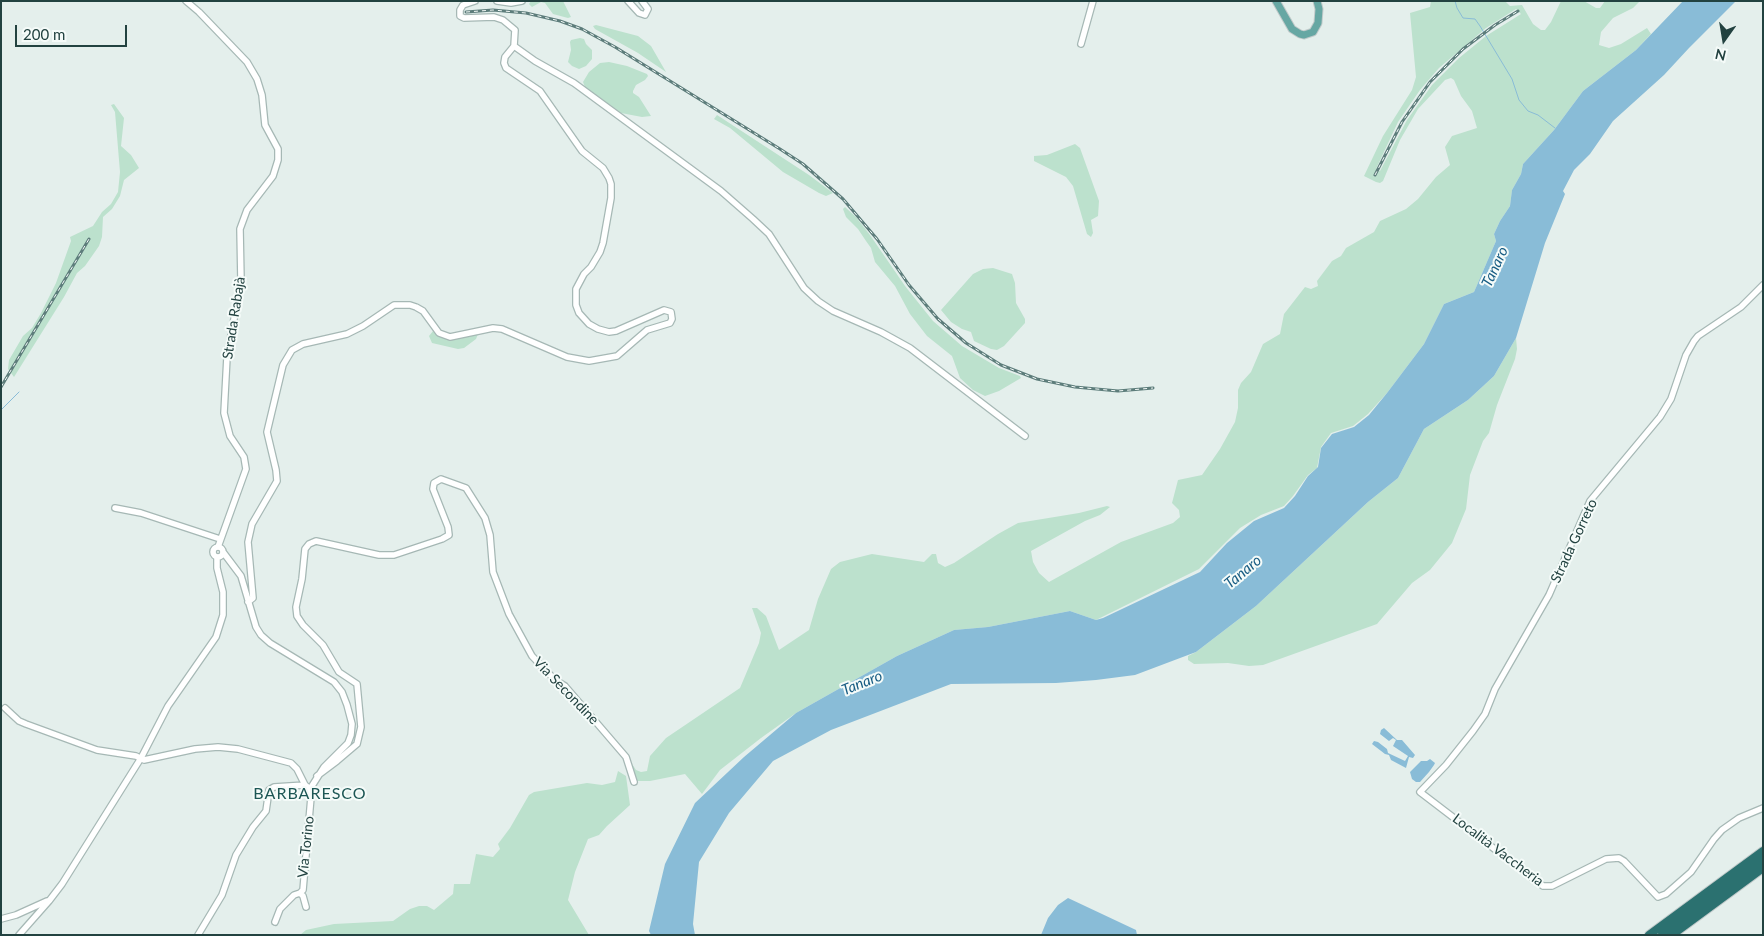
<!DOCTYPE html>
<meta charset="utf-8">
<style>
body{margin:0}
#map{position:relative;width:1764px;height:936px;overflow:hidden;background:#e4efec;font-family:Lato,sans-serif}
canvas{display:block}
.frame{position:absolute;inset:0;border:2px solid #224240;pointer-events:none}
.north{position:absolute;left:1699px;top:15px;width:50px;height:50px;-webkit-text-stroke:4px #f5fbf9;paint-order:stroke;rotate:193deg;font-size:14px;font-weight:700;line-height:20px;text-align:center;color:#224240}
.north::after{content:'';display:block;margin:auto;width:18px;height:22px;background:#224240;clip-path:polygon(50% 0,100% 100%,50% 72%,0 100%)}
.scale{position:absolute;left:15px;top:25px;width:112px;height:22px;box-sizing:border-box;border:2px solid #224240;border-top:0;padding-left:6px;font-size:15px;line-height:18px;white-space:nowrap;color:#224240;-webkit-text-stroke:4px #f5fbf9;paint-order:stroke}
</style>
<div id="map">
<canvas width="1764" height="936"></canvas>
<div class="frame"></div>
<div class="north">N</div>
<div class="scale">200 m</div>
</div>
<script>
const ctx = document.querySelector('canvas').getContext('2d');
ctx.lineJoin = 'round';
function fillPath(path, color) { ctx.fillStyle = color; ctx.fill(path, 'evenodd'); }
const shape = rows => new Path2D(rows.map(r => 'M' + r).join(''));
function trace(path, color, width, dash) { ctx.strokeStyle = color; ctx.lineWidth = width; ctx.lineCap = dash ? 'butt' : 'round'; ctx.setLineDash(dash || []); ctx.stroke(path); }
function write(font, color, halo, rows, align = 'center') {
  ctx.font = font + ' Lato,sans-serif'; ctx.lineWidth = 4; ctx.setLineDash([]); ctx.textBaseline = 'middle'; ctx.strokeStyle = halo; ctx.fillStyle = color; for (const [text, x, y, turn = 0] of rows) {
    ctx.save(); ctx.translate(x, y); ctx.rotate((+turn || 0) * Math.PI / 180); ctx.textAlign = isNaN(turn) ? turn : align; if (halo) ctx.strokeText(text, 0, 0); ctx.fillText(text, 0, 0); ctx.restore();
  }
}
fillPath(shape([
 [531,1,563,1,571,17,568,18,553,14,545,3,541,2,532,7,529,4],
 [1431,1,1505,1,1510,6,1522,5,1533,24,1541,30,1545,30,1551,22,1561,1,1584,1,1596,8,1600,8,1605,1,1640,1,1633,8,1613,18,1601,32,1599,45,1609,48,1621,44,1647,28,1651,34,1636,50,1583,91,1554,130,1523,164,1521,174,1512,190,1510,206,1500,221,1494,234,1496,241,1474,292,1444,304,1424,344,1387,393,1368,414,1353,426,1331,433,1321,447,1317,468,1308,475,1293,496,1284,506,1261,515,1240,528,1199,569,1096,620,1070,611,988,627,954,630,897,656,796,713,761,738,720,770,702,794,685,774,650,781,635,781,632,764,636,770,641,772,647,771,650,756,666,738,740,688,759,643,761,633,752,608,757,608,766,616,779,650,809,630,818,599,831,569,840,562,872,554,924,562,932,554,936,554,938,563,945,567,954,563,998,534,1018,523,1079,513,1107,506,1110,507,1100,515,1085,521,1031,551,1033,562,1039,573,1049,582,1121,542,1173,523,1180,517,1179,510,1172,503,1178,480,1202,475,1220,449,1235,422,1238,408,1238,390,1241,383,1251,372,1263,344,1280,334,1284,314,1305,287,1311,289,1318,286,1317,281,1332,261,1341,256,1346,248,1374,232,1380,221,1406,209,1418,199,1436,177,1450,165,1445,147,1452,136,1477,128,1472,111,1461,96,1454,80,1451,78,1445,80,1418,109,1400,140,1383,181,1380,183,1376,182,1364,176,1383,136,1412,90,1416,77,1410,13,1430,7],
 [1516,9,1521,14,1486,36,1459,58,1432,85,1407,120,1380,171,1376,169,1398,122,1420,90,1439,68,1486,28],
 [596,25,638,36,651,46,666,72,638,53,595,29,593,26],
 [580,38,584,39,586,44,592,50,592,59,586,66,579,69,572,66,568,62,571,50,570,42,571,40],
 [609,62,627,66,647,74,648,76,645,80,636,85,633,91,633,93,639,97,651,116,642,117,621,113,585,87,583,82,589,72,600,63],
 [114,104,124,118,121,146,131,155,139,168,124,180,120,196,112,209,103,217,102,237,99,246,85,266,77,273,64,297,14,377,8,369,9,360,23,336,32,328,41,313,56,283,71,241,70,237,93,226,102,212,111,204,118,192,120,172,115,112,111,105],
 [717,115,809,175,833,193,826,196,819,193,783,172,730,128,714,119],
 [1075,144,1080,148,1099,201,1098,216,1091,220,1093,233,1091,237,1087,234,1073,186,1066,177,1034,161,1034,156,1047,155],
 [845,207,856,217,870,235,905,286,933,321,962,346,999,368,1020,376,1021,378,999,391,985,396,973,390,960,378,952,356,927,336,910,314,895,286,875,262,871,248,866,241,858,229,846,217,843,209],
 [993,268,1012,274,1015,283,1016,303,1025,319,1025,323,1004,346,997,350,991,349,974,341,971,332,962,329,951,322,941,310,973,274,983,269],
 [433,331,441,336,448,338,462,338,478,334,476,339,464,348,458,349,432,343,429,336],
 [1516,338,1517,349,1515,359,1497,405,1489,433,1483,441,1470,475,1466,509,1452,543,1430,570,1412,583,1377,624,1263,665,1249,666,1228,663,1194,664,1188,660,1188,656,1196,652,1256,606,1368,502,1398,478,1424,429,1468,400,1494,376],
 [618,771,626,776,630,805,607,826,599,835,588,839,575,872,568,900,589,935,300,935,306,930,334,924,393,921,410,909,419,906,427,906,434,910,453,894,454,884,470,884,476,854,493,857,500,849,498,844,510,828,529,795,534,792,587,783,602,785,615,782]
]), '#bce1cd');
fillPath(shape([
 [1683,1,1736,1,1689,48,1664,75,1613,121,1590,154,1574,170,1563,191,1565,194,1545,243,1516,338,1494,376,1468,400,1424,429,1398,478,1368,502,1256,606,1196,652,1135,675,1096,680,1056,683,951,684,831,730,773,761,729,813,699,862,693,924,695,935,651,935,649,931,665,864,695,803,744,757,796,713,897,656,954,630,988,627,1070,611,1096,620,1103,618,1200,572,1227,543,1254,521,1284,508,1295,496,1308,476,1318,467,1321,448,1332,434,1354,427,1369,415,1387,393,1424,344,1444,304,1474,292,1496,241,1494,234,1500,221,1510,206,1512,190,1521,174,1523,164,1554,130,1583,91,1636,50],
 [1384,728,1397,740,1402,740,1415,755,1413,758,1409,757,1406,768,1391,760,1389,755,1385,754,1372,744,1374,741,1378,742,1387,749,1388,753,1405,761,1408,756,1393,746,1396,740,1393,738,1389,741,1380,734,1381,730],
 [1430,759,1435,763,1434,765,1429,772,1420,782,1416,782,1412,779,1410,772,1421,761,1427,761],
 [1068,898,1136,930,1137,935,1041,935,1048,918,1058,905]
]), '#89bcd7');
trace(shape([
 [1455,1,1457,8,1463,18,1475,19,1480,26,1512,79,1519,100,1528,111,1538,115,1555,128],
 [1,410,19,392]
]), '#89bcd7', 1);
const minor = shape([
 [186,1,199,12,247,62,257,79,262,95,265,125,278,149,278,160,273,176,247,210,240,229,241,281,227,357,224,413,230,436,244,457,246,469,218,547],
 [475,1,463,5,460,10,460,16,464,18,494,17,503,20,515,30,514,46],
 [497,1,511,3,522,1],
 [628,1,639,13,645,15,648,9,642,1],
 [1081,44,1093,1],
 [514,46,535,61,574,83,721,191,753,219,769,234,804,288,818,301,833,311,881,332,910,348,1025,436],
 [1763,285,1741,307,1698,336,1694,341,1686,355,1671,399,1660,417,1590,501,1549,595,1495,689,1485,714,1473,731,1446,765,1420,792,1543,886,1552,886,1606,859,1619,858,1624,861,1658,897,1666,894,1691,872,1714,839,1722,830,1739,818,1763,808],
 [115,508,141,513,220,539],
 '213 552a5 5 0 1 1 10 0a5 5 0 1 1-10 0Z',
 [223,552,241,576,256,627,261,635,270,643,334,682,342,692,347,705,352,724,351,735,348,743,324,767,310,789],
 [248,602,253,598,248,542,252,524,277,481,276,470,267,432,283,365,292,350,303,344,347,334,363,326,394,305,410,305,416,307,423,311,439,333,450,337,493,328,502,329,567,357,589,361,617,356,647,330,670,323,672,319,671,312,664,310,616,331,609,332,598,329,589,324,579,313,576,305,576,289,584,274,591,267,600,252,603,243,611,198,611,184,609,178,603,168,582,151,540,91,506,68,504,63,505,57,514,46],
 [5,708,19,721,26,724,97,750,136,756,144,760,195,749,218,747,238,749,291,763,297,769,305,785,310,789],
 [317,776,337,761,357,744,361,727,357,684,339,672,323,645,303,625,297,616,296,607,302,579,305,549,309,544,316,541,379,555,394,555,442,539,449,535,448,527,433,489,434,483,441,479,466,488,485,518,490,535,493,572,509,614,532,656,555,680,565,686,626,757,634,782],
 [300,893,303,896,306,907],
 [1,919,16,915,47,901],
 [275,922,280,909,294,895,300,893,303,890,311,797,310,789],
 [19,935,49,901,62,884,141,758,168,706,216,637,223,615,223,592,217,568,217,557],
 [198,935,222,895,236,855,253,827,266,811,269,790,274,787,305,785]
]);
const major = shape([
 [1276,1,1292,29,1300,34,1304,35,1313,32,1318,23,1319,9,1317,1]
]);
const highway = shape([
 [1649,935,1763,851],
 [1662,935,1763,860],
 [1672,935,1763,868]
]);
trace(minor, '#a6b8b5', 8);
trace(major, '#c1caca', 9);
trace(highway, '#c1caca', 10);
trace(minor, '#fff', 5.5);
trace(major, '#66a7a3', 7);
trace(highway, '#2b7170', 8);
const rail = shape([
 [466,12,493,10,526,13,560,21,582,29,615,47,780,149,803,164,843,199,877,239,909,285,938,319,966,343,1001,365,1037,379,1075,387,1118,391,1153,388],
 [1375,175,1402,122,1430,82,1463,49,1495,25,1518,11],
 [1,387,89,239]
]);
trace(rail, '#5d7d7b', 3);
trace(rail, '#f5fbf9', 1, [4]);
write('14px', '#224240', '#f5fbf9', [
 ["Strada Rabajà",234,318,-81],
 ["Strada Gorreto",1574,541,-65],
 ["Via Secondine",566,691,46],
 ["Via Torino",306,847,-84],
 ["Località Vaccheria",1498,850,37]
]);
write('italic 15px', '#175c83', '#f5fbf9', [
 ["Tanaro",1495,267,-65],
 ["Tanaro",1243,572,-40],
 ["Tanaro",862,683,-22]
]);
ctx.letterSpacing = '1px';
write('16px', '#1c5654', '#f5fbf9', [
 ["BARBARESCO",310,794]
]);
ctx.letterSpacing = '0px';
</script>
